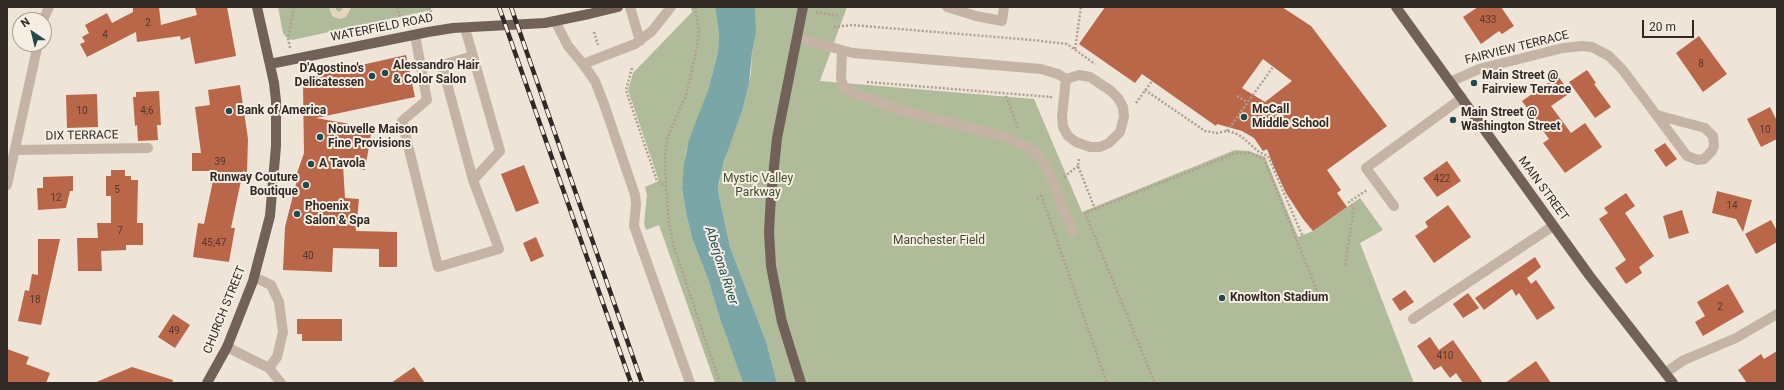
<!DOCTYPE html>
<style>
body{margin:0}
#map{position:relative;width:1784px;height:390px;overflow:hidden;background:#eee4d8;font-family:Roboto,sans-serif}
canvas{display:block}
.frame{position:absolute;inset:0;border:8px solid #312926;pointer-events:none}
.north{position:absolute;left:12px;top:12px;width:40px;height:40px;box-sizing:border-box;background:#f6eee3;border:1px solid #a79f97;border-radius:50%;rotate:325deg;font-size:11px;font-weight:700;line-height:16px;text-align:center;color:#312926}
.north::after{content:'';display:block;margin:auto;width:14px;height:18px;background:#1f4b4e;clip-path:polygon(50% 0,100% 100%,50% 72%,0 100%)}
.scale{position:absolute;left:1642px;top:20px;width:52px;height:18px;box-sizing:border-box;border:2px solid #312926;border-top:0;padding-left:5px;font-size:12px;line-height:14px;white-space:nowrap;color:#312926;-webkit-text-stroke:3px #f6eee3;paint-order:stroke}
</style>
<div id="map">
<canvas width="1784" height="390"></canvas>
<div class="frame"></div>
<div class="north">N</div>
<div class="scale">20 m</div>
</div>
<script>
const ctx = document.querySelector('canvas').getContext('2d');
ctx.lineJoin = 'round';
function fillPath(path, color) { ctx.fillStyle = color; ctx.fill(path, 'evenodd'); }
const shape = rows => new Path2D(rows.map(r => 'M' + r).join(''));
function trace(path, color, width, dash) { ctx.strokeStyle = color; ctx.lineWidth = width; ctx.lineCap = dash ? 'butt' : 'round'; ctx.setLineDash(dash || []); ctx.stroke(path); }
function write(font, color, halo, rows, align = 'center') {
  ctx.font = font + ' Roboto,sans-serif'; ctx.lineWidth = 4; ctx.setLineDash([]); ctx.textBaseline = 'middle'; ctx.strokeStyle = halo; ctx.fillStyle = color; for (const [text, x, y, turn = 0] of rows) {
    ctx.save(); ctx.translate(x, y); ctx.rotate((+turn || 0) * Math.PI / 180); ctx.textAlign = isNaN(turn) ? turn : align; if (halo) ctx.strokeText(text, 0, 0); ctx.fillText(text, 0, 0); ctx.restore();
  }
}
fillPath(shape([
 [278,7,431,7,431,10,292,40,286,37,283,33],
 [691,7,715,7,719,35,718,52,708,90,686,152,682,188,686,213,692,238,709,282,720,319,743,383,715,383,659,225,646,230,644,224,647,195,645,187,659,181,628,90,633,73,692,12],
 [754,7,847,7,820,81,1034,99,1082,212,1235,150,1249,151,1265,157,1298,237,1313,231,1360,198,1383,230,1360,243,1414,383,777,383,766,341,730,247,718,191,721,173,728,147,743,108,751,73,752,53,756,34]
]), '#b0bb9a');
fillPath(shape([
 [329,7,336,7,336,10,339,12,342,10,343,7,351,8,346,17,339,19,332,16]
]), '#e5d5c0');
fillPath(shape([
 [715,7,754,7,755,8,756,34,752,53,749,83,743,108,724,161,719,182,718,191,730,247,766,341,777,383,743,383,720,319,709,282,692,238,686,213,682,188,684,164,689,140,708,90,718,52,719,35]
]), '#7aa6a8');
fillPath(shape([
 [133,7,159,7,161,25,197,15,195,7,227,7,236,56,195,64,190,37,181,40,180,36,137,42,136,32,87,57,80,44,85,42,82,37,89,33,85,25,107,13,112,23,133,12],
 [1105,7,1282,7,1311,26,1387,126,1327,170,1341,190,1337,193,1347,207,1313,231,1303,219,1286,193,1273,165,1267,149,1263,151,1254,138,1242,131,1217,124,1216,126,1142,74,1135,83,1079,44],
 [1263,59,1292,81,1265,102,1242,88],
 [1478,7,1501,7,1514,26,1502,34,1499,31,1481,44,1463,17],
 [1699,36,1727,74,1703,92,1676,53],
 [406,55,415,97,316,118,372,128,365,170,343,165,345,198,359,199,356,231,397,232,397,267,379,267,379,249,333,248,332,272,283,270,285,227,298,176,296,176,304,153,303,84,308,77],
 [1587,70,1596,83,1594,84,1611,107,1595,118,1569,82],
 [1558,76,1570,93,1551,106,1571,133,1585,123,1602,147,1565,173,1543,143,1549,139,1522,101],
 [240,85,248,139,247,172,243,171,231,228,235,228,229,262,193,257,198,223,204,224,215,171,192,171,192,153,201,153,195,107,210,105,208,90],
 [159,91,161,125,157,125,158,140,138,141,137,125,135,126,133,97,136,97,136,92],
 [97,94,98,127,67,128,66,95],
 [1770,107,1777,121,1777,139,1761,147,1747,119],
 [1665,143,1677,159,1666,167,1654,150],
 [1447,161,1461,181,1437,197,1423,178],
 [524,165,539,203,516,212,501,174],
 [111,170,125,170,125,176,131,176,131,180,138,180,137,223,143,223,143,245,126,245,126,250,101,251,102,271,78,271,77,238,98,238,97,223,111,223,111,196,106,196,106,176,111,176],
 [73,176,73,191,70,191,66,208,38,210,37,188,43,188,43,177],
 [1717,191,1752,200,1743,232,1736,219,1712,213],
 [1626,193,1635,206,1625,213,1654,256,1639,267,1642,273,1626,284,1615,268,1626,260,1599,219,1608,213,1604,208],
 [1448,205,1471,237,1434,263,1415,236,1428,227,1425,222],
 [1682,210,1689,233,1669,239,1663,216],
 [1771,220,1777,231,1777,242,1756,254,1745,234],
 [536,237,544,256,531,262,523,243],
 [38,239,60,239,41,325,18,321,25,290,29,291,32,274,38,275],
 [1535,257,1541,267,1527,278,1531,284,1536,280,1555,308,1537,320,1519,293,1516,296,1512,289,1484,310,1475,298],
 [1728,284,1744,312,1703,336,1695,322,1705,316,1697,302],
 [1405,290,1414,302,1400,311,1392,299],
 [1468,293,1479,308,1463,318,1453,304],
 [173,314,190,325,175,348,158,337],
 [297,319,342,319,342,341,302,341,302,334,297,334],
 [1430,337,1439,350,1453,340,1483,383,1463,383,1456,373,1450,378,1441,366,1434,370,1417,346],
 [7,349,29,357,26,364,50,373,46,383,7,383],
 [1777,351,1777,383,1747,383,1738,370,1761,354,1764,359],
 [1536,361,1551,383,1505,383],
 [132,367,173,380,172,383,94,383],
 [414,367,425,383,391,383]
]), '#ba6649');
trace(shape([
 [397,7,400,17],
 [429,7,431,10,430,18],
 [695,7,699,31,697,48,687,92,667,139,665,154,666,186,669,223,674,247,720,383],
 [816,12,839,16],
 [834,27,852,25,1032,40,1067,44,1095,64],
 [594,32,598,45],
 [290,48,288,38,294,7],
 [1075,49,1081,7],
 [632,68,626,90,657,181,666,186],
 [867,82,1051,97,1050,98],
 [1145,90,1205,131,1217,133,1227,131,1235,133,1242,137,1259,152,1268,156,1303,237],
 [1006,96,1018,128],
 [1237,96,1247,102],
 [1136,103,1152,81],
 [1227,131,1273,67],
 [1079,159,1078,166,1095,209,1085,213,1155,383],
 [1064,177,1078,166],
 [1041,195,1107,383],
 [1037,199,1042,195],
 [1095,209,1236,153,1249,153,1264,159,1317,291],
 [1345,265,1354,209,1349,202,1367,190]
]), '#b09e90', 2.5, [2, 2]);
trace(shape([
 [630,7,640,41],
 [947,7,976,16,1002,21,1004,7],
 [43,20,49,7],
 [555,21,568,46,583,64,635,44,652,31,671,7],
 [415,35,427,100,402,121,438,267,499,249,473,180,500,151,465,28],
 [797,38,853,53,1041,69,1058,74,1066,79],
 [842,51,841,79,844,87,847,90,904,111,1006,137,1031,149,1039,155,1049,173,1073,232],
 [583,64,595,81,604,104,635,195,636,204,634,226,690,383],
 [1079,75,1090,77,1111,91,1118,98,1123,107,1124,117,1120,132,1109,143,1100,147,1090,147,1076,142,1068,136,1063,127,1062,116,1066,79,1079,75],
 [1450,82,1479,69,1563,48,1582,46,1592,47,1609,56,1622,69,1687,156,1698,160,1704,159,1712,151,1714,146,1713,136,1705,128,1657,115],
 [15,150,148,148],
 [473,180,442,65,473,56],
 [7,185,38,44],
 [1394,206,1366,168,1462,98],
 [254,277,271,285,279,302,283,332,277,357,269,368],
 [1413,319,1553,226],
 [227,347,269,368,281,383],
 [1665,373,1684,360,1736,338,1777,314]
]), '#c5b4a5', 10);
trace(shape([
 [1396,7,1589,275,1673,383],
 [270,64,428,32,453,28,545,23,589,14,618,7],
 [207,383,227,347,253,281,270,216,276,146,276,101,274,83,257,7],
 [801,383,782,322,771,266,769,232,771,196,777,138,803,7]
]), '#726158', 10);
const rail = shape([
 [499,7,631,383],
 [511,7,642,383]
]);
trace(rail, '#312926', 4.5);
trace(rail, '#f6eee3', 3, [9]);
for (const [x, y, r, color] of [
 [385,73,4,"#1f4b4e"],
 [372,76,4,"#1f4b4e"],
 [1474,83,4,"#1f4b4e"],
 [229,111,4,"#1f4b4e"],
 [1244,117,4,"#1f4b4e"],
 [1453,120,4,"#1f4b4e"],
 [320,137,4,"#1f4b4e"],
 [311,164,4,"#1f4b4e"],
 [306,185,4,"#1f4b4e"],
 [297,214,4,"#1f4b4e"],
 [1222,298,4,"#1f4b4e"]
]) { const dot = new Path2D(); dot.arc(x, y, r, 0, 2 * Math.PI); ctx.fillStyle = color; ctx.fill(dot); trace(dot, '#f6eee3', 1.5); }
write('10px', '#53382f', null, [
 ["433",1488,20],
 ["2",148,23],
 ["4",105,35],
 ["8",1701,64],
 ["10",82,111],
 ["4;6",147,111],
 ["10",1765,130],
 ["39",220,162],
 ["422",1442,179],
 ["5",117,190],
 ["12",56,198],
 ["14",1732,206],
 ["7",120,231],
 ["45;47",214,243],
 ["40",308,256],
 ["18",35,300],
 ["2",1720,307],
 ["49",174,331],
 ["410",1445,356]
]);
write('12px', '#312926', '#f6eee3', [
 ["WATERFIELD ROAD",382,28,-11],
 ["FAIRVIEW TERRACE",1517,48,-14],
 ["DIX TERRACE",82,136,-1],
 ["MAIN STREET",1543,189,54],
 ["CHURCH STREET",225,310,-68]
]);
write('bold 12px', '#312926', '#f6eee3', [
 ["Alessandro Hair",393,66],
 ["& Color Salon",393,80],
 ["D'Agostino's",364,69,"right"],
 ["Delicatessen",364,83,"right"],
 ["Main Street @",1482,76],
 ["Fairview Terrace",1482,90],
 ["McCall",1252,110],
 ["Middle School",1252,124],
 ["Bank of America",237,111],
 ["Main Street @",1461,113],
 ["Washington Street",1461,127],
 ["Nouvelle Maison",328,130],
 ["Fine Provisions",328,144],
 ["A Tavola",319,164],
 ["Runway Couture",298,178,"right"],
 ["Boutique",298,192,"right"],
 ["Phoenix",305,207],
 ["Salon & Spa",305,221],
 ["Knowlton Stadium",1230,298]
], 'left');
write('12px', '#414d2c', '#f6eee3', [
 ["Mystic Valley",758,179],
 ["Parkway",758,193],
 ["Manchester Field",939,241]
]);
write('italic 13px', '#1f4b4e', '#f6eee3', [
 ["Aberjona River",721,266,72]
]);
</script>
